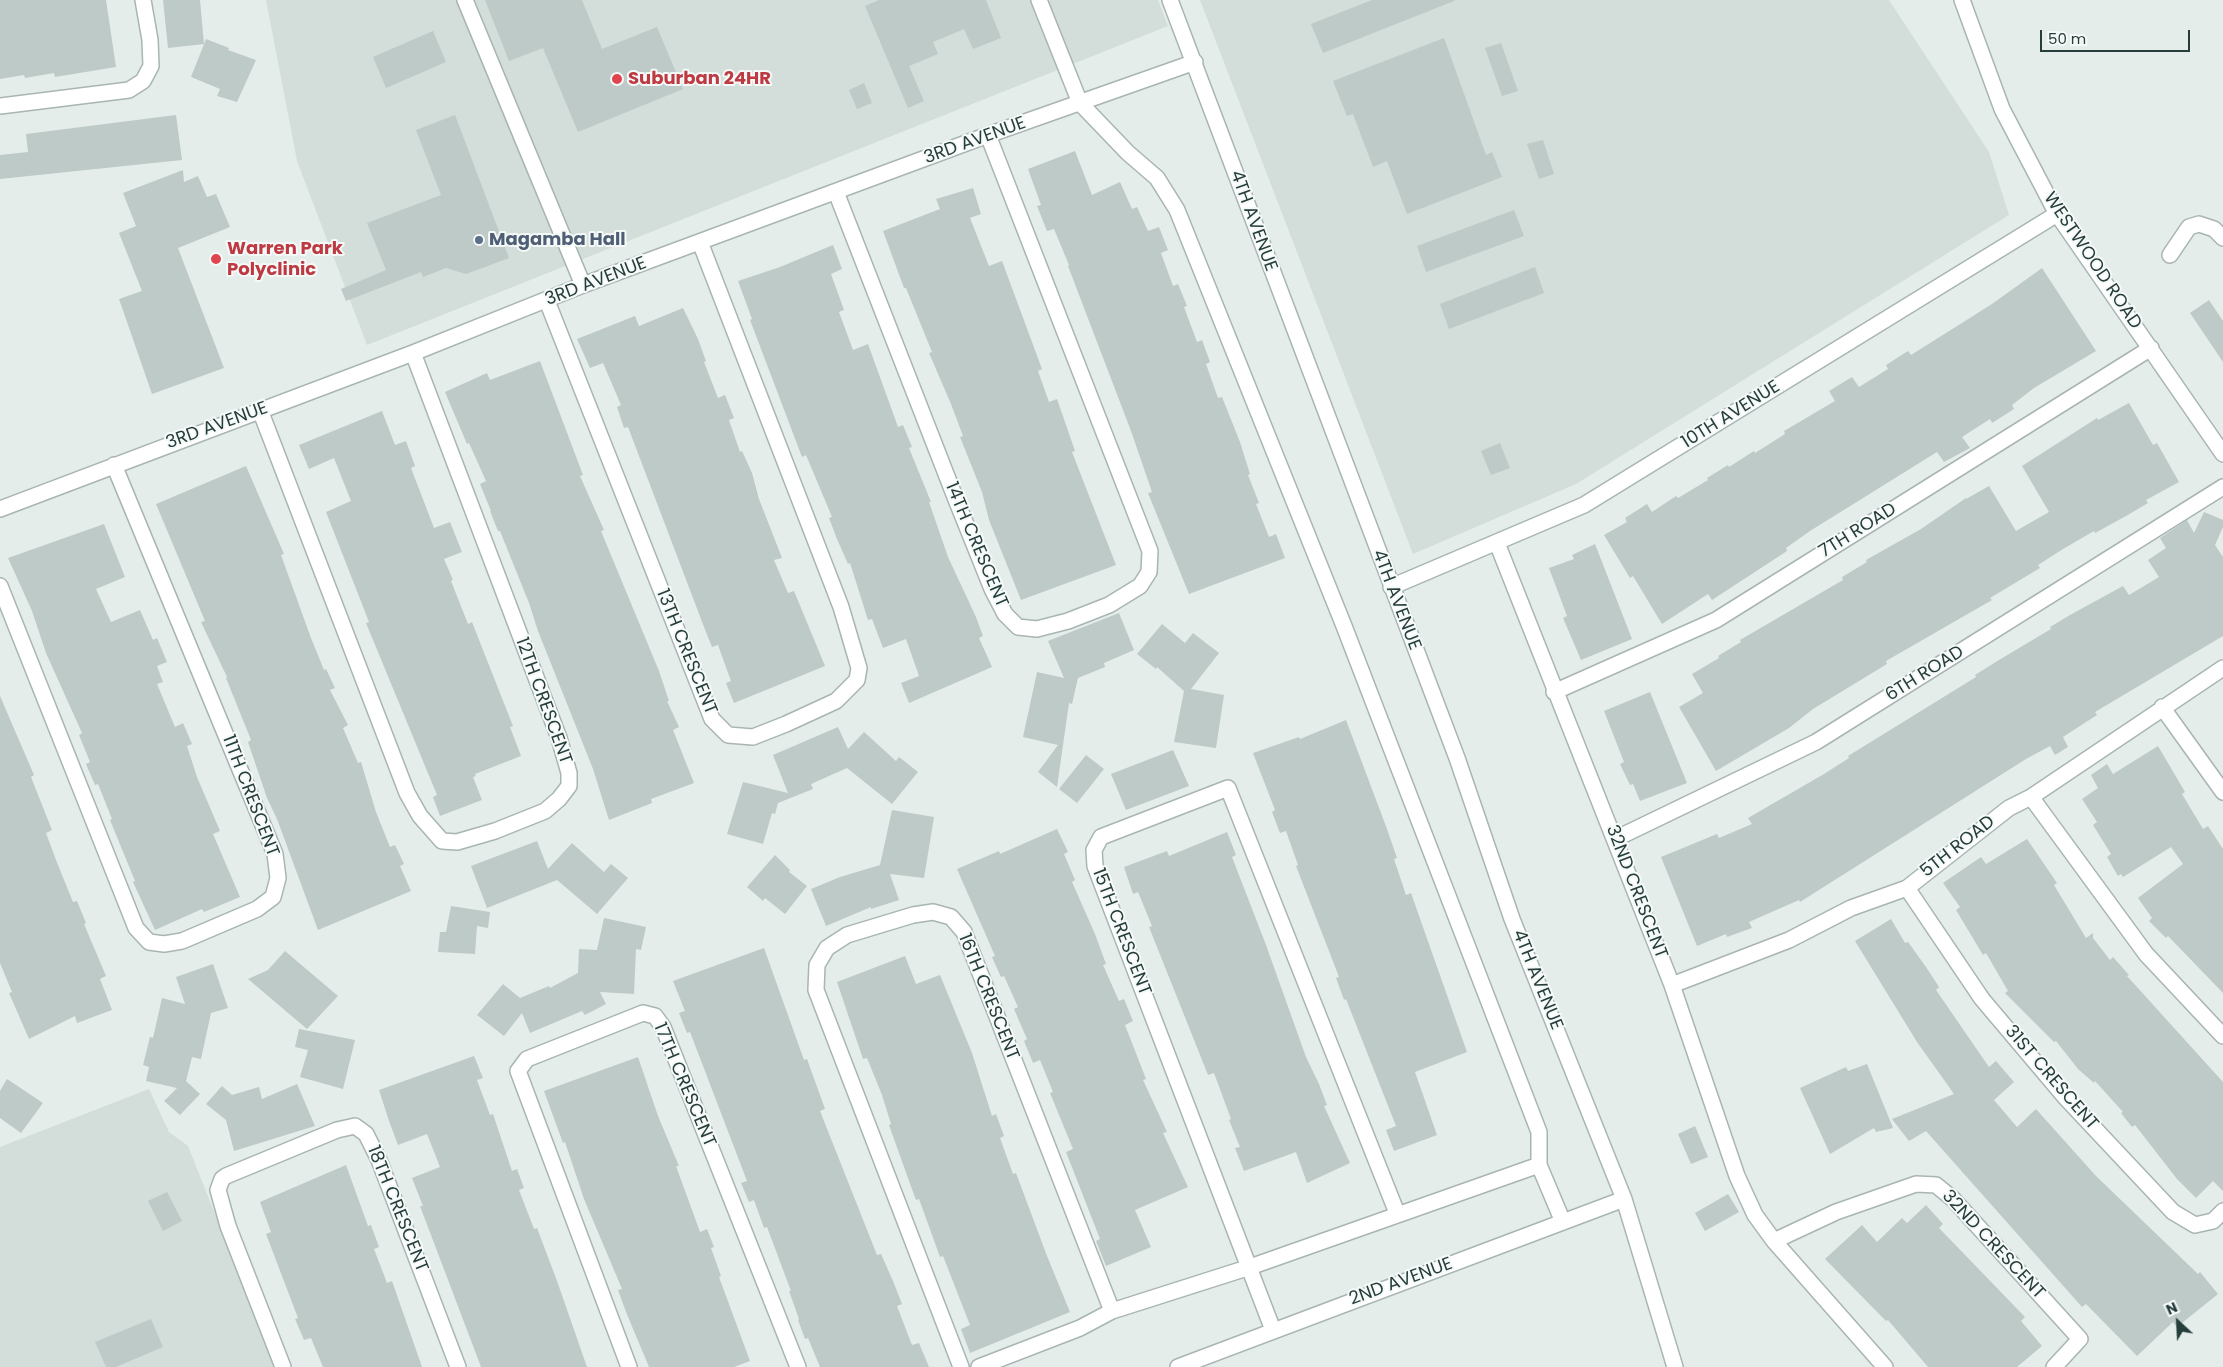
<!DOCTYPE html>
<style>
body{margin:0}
#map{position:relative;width:2223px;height:1367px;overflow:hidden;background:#e5edeb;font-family:Poppins,sans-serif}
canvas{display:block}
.north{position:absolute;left:2153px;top:1297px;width:50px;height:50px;-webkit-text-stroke:4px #f5f9f8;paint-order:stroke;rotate:335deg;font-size:14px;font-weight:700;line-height:20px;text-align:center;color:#253d3b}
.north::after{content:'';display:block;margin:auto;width:18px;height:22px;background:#253d3b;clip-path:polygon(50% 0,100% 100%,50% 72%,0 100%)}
.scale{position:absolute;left:2040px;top:30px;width:150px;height:22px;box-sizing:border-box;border:2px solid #253d3b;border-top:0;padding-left:6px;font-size:15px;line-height:18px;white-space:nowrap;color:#253d3b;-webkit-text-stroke:4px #f5f9f8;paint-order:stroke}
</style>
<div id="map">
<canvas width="2223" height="1367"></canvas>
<div class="north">N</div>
<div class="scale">50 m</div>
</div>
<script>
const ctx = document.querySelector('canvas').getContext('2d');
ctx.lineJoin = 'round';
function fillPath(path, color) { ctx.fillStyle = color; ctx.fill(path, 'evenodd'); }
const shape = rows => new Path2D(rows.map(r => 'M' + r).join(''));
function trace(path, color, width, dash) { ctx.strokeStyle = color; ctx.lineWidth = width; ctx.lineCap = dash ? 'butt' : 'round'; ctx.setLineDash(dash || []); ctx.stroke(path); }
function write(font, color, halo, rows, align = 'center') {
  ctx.font = font + ' Poppins,sans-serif'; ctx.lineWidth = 4; ctx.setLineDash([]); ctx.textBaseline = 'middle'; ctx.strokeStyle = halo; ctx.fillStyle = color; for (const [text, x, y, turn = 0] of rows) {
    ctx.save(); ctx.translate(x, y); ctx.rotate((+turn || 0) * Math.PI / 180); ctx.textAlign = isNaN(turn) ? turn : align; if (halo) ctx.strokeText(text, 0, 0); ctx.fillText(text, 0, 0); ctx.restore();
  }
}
fillPath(shape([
 [266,0,1158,0,1168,26,367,345,297,161],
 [1200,0,1889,0,1989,152,2009,215,1576,484,1413,554],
 [149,1089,169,1132,188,1146,276,1367,0,1367,0,1147]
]), '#d3ddda');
fillPath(shape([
 [0,0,106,0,116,67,55,77,54,73,25,78,24,75,0,79],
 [163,0,200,0,204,44,168,48],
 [485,0,582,0,602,49,657,27,683,89,578,132,543,48,509,61],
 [879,0,986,0,1001,38,973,49,964,29,933,42,938,54,909,66,924,101,908,108,865,6],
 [1372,0,1454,0,1454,1,1323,53,1311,24],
 [433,31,446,62,386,88,373,57],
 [1444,38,1486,155,1492,152,1502,177,1407,214,1387,161,1373,167,1353,114,1347,116,1333,81],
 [206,39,229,48,228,50,256,60,237,102,217,96,220,89,191,77],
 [1501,43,1518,91,1502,96,1485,48],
 [864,83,872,103,857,109,849,90],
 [176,115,182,160,0,179,0,155,28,152,26,134],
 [455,115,509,258,466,274,446,268,423,277,421,272,346,301,341,289,386,270,367,223,441,195,416,130],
 [1543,140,1554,174,1539,179,1527,144],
 [1075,151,1092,195,1120,182,1132,209,1137,207,1148,231,1159,227,1168,250,1161,253,1173,286,1178,284,1187,306,1184,307,1197,342,1202,340,1210,362,1206,364,1218,398,1222,397,1240,442,1250,474,1248,475,1259,503,1256,504,1269,537,1276,534,1285,558,1189,594,1148,493,1152,492,1131,431,1068,266,1069,265,1054,229,1047,231,1037,206,1041,205,1028,169],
 [183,170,184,182,198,176,207,197,216,194,230,227,178,248,224,368,152,394,119,299,142,291,119,233,136,226,123,193],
 [973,188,981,214,970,218,989,266,1002,261,1042,369,1038,371,1049,402,1057,399,1075,451,1072,452,1116,565,1021,600,989,520,982,492,960,437,963,436,951,404,929,353,932,352,906,288,904,288,883,231,940,209,936,199],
 [1514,210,1524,236,1426,272,1417,246],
 [833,245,842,269,831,274,844,310,839,312,853,350,868,344,898,427,903,425,912,447,909,448,931,502,929,502,948,557,976,617,983,636,979,638,992,667,909,703,901,683,919,676,906,639,883,648,872,619,868,620,850,563,848,564,837,539,829,518,832,517,806,455,802,457,750,320,752,319,738,281,780,267],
 [1535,267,1544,293,1449,329,1440,304],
 [2042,268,2096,351,2034,388,2012,405,2014,409,1992,423,1990,419,1962,437,1970,448,1944,462,1937,452,1810,531,1786,548,1787,551,1712,600,1708,594,1662,624,1633,576,1630,578,1604,535,1627,522,1625,518,1647,504,1652,512,1676,496,1678,498,1708,480,1707,478,1728,465,1729,467,1754,451,1755,453,1785,434,1784,431,1835,401,1829,391,1852,377,1859,387,1888,369,1886,365,1908,351,1911,355,1992,304],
 [2209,300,2223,321,2223,362,2190,313],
 [683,308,698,339,706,361,704,362,718,398,725,395,734,418,729,420,740,452,742,451,752,473,759,499,782,558,774,560,788,593,794,591,825,666,734,703,726,683,731,681,718,645,712,647,704,627,628,427,624,428,617,407,621,405,603,363,590,368,577,339,635,316,639,326],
 [540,361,583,475,580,476,604,530,601,531,659,671,669,701,667,701,679,727,673,730,694,783,651,799,652,803,609,820,593,769,538,631,529,603,500,531,498,531,490,511,491,511,480,484,486,481,469,443,467,444,445,392,487,373,490,380],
 [2129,403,2153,445,2157,443,2179,482,2146,500,2148,503,2126,516,2095,533,2094,531,2063,549,2038,565,2040,568,1990,598,1992,600,1886,661,1887,664,1813,709,1789,728,1716,771,1679,707,1703,693,1692,674,1719,658,1718,656,1741,642,1740,640,1843,580,1842,577,1867,562,1866,560,1921,529,1966,498,1966,499,1989,486,2016,531,2049,512,2022,466,2097,418,2098,420],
 [382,411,395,445,406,441,415,466,411,468,434,528,450,522,462,552,444,559,453,580,451,581,468,624,472,622,483,650,513,726,510,727,521,756,475,774,476,776,473,777,482,800,440,816,433,797,437,795,366,623,369,622,326,512,351,501,334,458,309,469,299,445],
 [1500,443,1510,468,1491,475,1481,451],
 [246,466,284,554,281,555,311,638,324,670,326,669,335,688,330,690,348,725,343,728,358,763,361,762,376,812,390,847,395,845,404,864,400,866,411,891,318,930,277,819,267,798,248,742,251,740,226,678,227,677,201,622,205,621,156,504],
 [2204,512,2223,520,2223,527,2215,545,2223,557,2223,636,2095,712,2097,715,2063,737,2068,747,2055,755,2050,746,2026,759,1800,902,1799,900,1749,922,1752,928,1727,937,1726,934,1697,946,1661,857,1717,834,1719,838,1752,824,1748,818,1824,774,1849,758,1848,756,1976,677,1975,675,1999,660,2051,629,2050,627,2070,615,2123,586,2129,595,2159,577,2148,560,2166,548,2160,538,2187,520,2194,533],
 [104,524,125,577,96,589,111,622,140,610,153,640,157,638,167,662,157,666,163,682,157,684,175,727,183,723,192,744,187,746,197,777,220,831,213,834,240,897,204,912,202,909,155,930,133,882,135,881,110,820,112,819,98,784,95,785,86,764,90,762,79,735,82,733,46,653,32,611,8,558],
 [1595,544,1632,639,1581,660,1563,618,1567,616,1549,568,1574,559,1572,555],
 [1119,613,1134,650,1104,663,1105,667,1078,678,1072,704,1069,703,1057,787,1038,772,1058,745,1023,737,1037,672,1064,678,1048,641],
 [1162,624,1185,643,1193,633,1219,653,1191,689,1224,695,1216,748,1174,742,1184,691,1157,667,1156,669,1137,654],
 [1650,692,1687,783,1640,801,1633,784,1630,785,1620,764,1624,762,1604,711],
 [0,696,34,775,31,777,52,830,46,833,56,860,73,902,77,901,86,923,84,924,106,976,100,979,112,1010,77,1023,75,1016,29,1039,9,993,12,992,0,963],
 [1346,720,1387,829,1397,858,1394,859,1406,895,1411,893,1467,1052,1415,1072,1437,1135,1394,1151,1386,1130,1396,1126,1346,999,1344,1000,1336,978,1339,977,1296,866,1298,865,1286,831,1280,833,1272,812,1275,810,1253,753,1299,737,1300,739],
 [838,727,848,749,864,732,896,761,899,757,918,772,892,804,847,768,811,784,813,789,778,803,775,814,772,813,763,844,727,834,743,782,788,793,773,755],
 [2158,746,2185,792,2182,794,2203,829,2208,826,2223,849,2223,993,2168,936,2166,938,2149,921,2152,918,2138,898,2183,864,2171,847,2123,877,2121,874,2118,876,2107,857,2111,854,2093,825,2097,822,2082,799,2098,788,2091,775,2107,764,2113,774],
 [1173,750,1189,786,1126,810,1111,774],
 [1086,755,1104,769,1077,803,1059,789],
 [892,810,934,817,924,878,890,874,899,900,871,909,871,907,826,926,811,889,840,877,880,865],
 [1057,829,1068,852,1064,854,1075,880,1072,882,1095,934,1106,964,1103,965,1119,1001,1124,999,1133,1021,1125,1025,1146,1079,1143,1080,1167,1132,1163,1133,1188,1187,1135,1210,1151,1247,1106,1266,1096,1241,1100,1239,1066,1152,1073,1149,1050,1093,1053,1092,1040,1060,1033,1063,1024,1041,1027,1039,1014,1009,1018,1007,1004,976,1001,977,992,957,995,956,957,869,999,851,1000,854],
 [1227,832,1236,855,1232,857,1266,945,1306,1057,1319,1084,1327,1105,1324,1106,1350,1163,1307,1183,1296,1152,1244,1171,1235,1148,1240,1147,1229,1120,1231,1119,1214,1073,1208,1075,1149,927,1152,926,1138,892,1133,894,1124,867,1167,851,1169,856],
 [2027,839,2057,883,2054,885,2086,938,2093,933,2093,938,2110,960,2113,957,2129,975,2127,976,2223,1082,2223,1191,2213,1181,2196,1198,2177,1179,2135,1125,2132,1127,2121,1113,2123,1112,2095,1081,2094,1083,2078,1069,2056,1041,2054,1042,2005,993,2008,991,1986,953,1983,955,1956,910,1960,907,1943,883,1981,857,1986,864],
 [537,841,548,869,572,843,604,872,611,864,628,878,597,914,557,880,487,908,471,866],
 [775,855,790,870,789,872,807,886,785,914,765,898,763,901,747,887],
 [451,906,490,912,488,928,477,926,475,954,438,952,440,932,446,932],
 [604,918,646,927,641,950,636,949,634,994,600,992,606,1004,585,1015,582,1011,530,1033,522,1013,504,1036,477,1015,503,984,520,998,549,986,550,988,578,973,579,949,597,950],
 [1891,919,1905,943,1908,942,1926,967,1939,987,1936,990,1989,1067,1996,1061,2014,1082,1994,1100,2017,1127,2036,1109,2096,1176,2198,1274,2200,1272,2218,1294,2177,1327,2173,1322,2137,1356,2086,1304,2082,1307,1926,1131,1909,1141,1892,1119,1954,1094,1917,1042,1855,941],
 [764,948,804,1060,807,1059,825,1109,820,1111,877,1255,881,1254,893,1281,902,1304,897,1306,912,1345,919,1343,929,1367,820,1367,808,1338,805,1339,798,1320,799,1319,789,1291,791,1291,767,1227,764,1228,754,1200,749,1202,741,1183,747,1181,690,1032,687,1033,679,1013,685,1011,673,981],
 [285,951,338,996,307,1029,248,979,268,970],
 [905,956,916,984,940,975,972,1053,992,1116,996,1114,1004,1136,1000,1138,1013,1174,1016,1173,1047,1256,1070,1312,970,1353,961,1329,970,1325,943,1256,940,1257,919,1199,916,1200,909,1181,889,1125,891,1124,882,1095,867,1058,863,1059,837,982],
 [213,964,228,1008,211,1013,201,1059,192,1057,186,1081,200,1094,180,1115,164,1101,177,1088,146,1081,149,1067,143,1065,150,1037,153,1038,162,998,185,1004,176,977],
 [299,1029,355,1040,343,1089,300,1077,308,1050,295,1047],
 [474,1056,483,1078,477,1080,490,1115,493,1114,512,1171,517,1169,524,1188,519,1190,534,1229,537,1228,557,1281,587,1367,481,1367,420,1206,423,1206,412,1178,440,1167,427,1134,398,1145,389,1121,379,1090],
 [638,1057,658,1116,679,1166,676,1166,700,1232,707,1229,714,1247,711,1248,721,1276,719,1277,750,1361,734,1367,649,1367,626,1312,618,1290,622,1289,584,1199,565,1142,563,1143,544,1091],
 [1867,1064,1893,1128,1876,1132,1874,1128,1830,1154,1800,1088,1846,1067,1848,1071],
 [7,1079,43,1103,21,1133,0,1118,0,1091],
 [297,1084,315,1126,234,1151,226,1120,206,1104,222,1086,232,1095,259,1087,262,1099],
 [1695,1126,1708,1157,1691,1164,1678,1134],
 [346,1165,368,1226,371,1225,379,1247,374,1249,387,1283,392,1281,422,1367,323,1367,311,1338,304,1340,295,1319,298,1318,266,1234,271,1232,260,1202],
 [167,1192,182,1221,163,1231,148,1201],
 [1728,1194,1739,1212,1705,1231,1695,1213],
 [1926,1205,1943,1224,1939,1228,2025,1317,2021,1321,2042,1346,2017,1367,1928,1367,1888,1320,1886,1321,1825,1259,1862,1225,1877,1242,1902,1218,1907,1223],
 [151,1319,163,1347,116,1367,106,1367,95,1342]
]), '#bdcac7');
const minor = shape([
 [465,0,583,285],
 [1170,0,1457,758,1512,919,1624,1199,1675,1367],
 [1962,0,2002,109,2057,214,2223,454],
 [0,106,129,90,143,81,151,66,150,40,143,0],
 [836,192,955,497,992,589,1005,614,1018,627,1037,629,1068,621,1109,605,1140,586,1149,572,1150,551,988,135],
 [2170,255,2189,227,2199,224,2214,229,2223,238],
 [547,301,712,719,728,735,753,737,786,724,836,701,857,680,859,668,841,607,700,242],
 [260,410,407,793,420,816,442,841,457,842,495,831,545,811,559,799,569,786,569,773,559,738,413,353],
 [0,509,413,353,583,285,988,135,1195,62],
 [1497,543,1672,985,1737,1176,1755,1215,1774,1241,1885,1367],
 [0,586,136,928,149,942,164,944,182,941,257,909,273,897,278,878,275,854,114,465],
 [1391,587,1584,505,2057,214],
 [1554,692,1716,620,2151,348],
 [2162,707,2223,792],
 [2031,797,2146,954,2223,1036],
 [1615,839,1816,742,2223,487],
 [1907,888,1982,999,2064,1096,2173,1212,2195,1225,2213,1221,2223,1211],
 [1672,985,1789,940,1851,908,1907,888,2009,808,2031,797,2223,668],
 [1539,1165,1563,1222],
 [1774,1241,1836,1212,1916,1184,1936,1185,1953,1199,2080,1339,2054,1367],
 [1273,1330,1095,866,1094,850,1101,837,1228,788,1397,1213],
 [283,1367,228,1226,218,1190,222,1179,226,1176,337,1130,355,1126,366,1134,379,1160,458,1367],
 [629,1367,518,1071,527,1059,643,1013,655,1016,663,1027,798,1367],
 [961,1367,816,990,817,965,827,948,847,935,913,915,933,912,951,917,964,932,1112,1311],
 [979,1367,1080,1328,1112,1311,1250,1267,1539,1165,1539,1132,1344,626,1177,210,1157,178,1128,153,1080,103,1039,0],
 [1178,1367,1624,1199]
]);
trace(minor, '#a8b5b3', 18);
trace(minor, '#fff', 15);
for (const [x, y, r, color] of [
 [617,79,6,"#e0444e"],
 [479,240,5,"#5c6f8a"],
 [216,259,6,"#e0444e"]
]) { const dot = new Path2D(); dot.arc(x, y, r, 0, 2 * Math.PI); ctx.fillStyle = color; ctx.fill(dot); trace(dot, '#f5f9f8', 2); }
write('bold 18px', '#be3a42', '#f5f9f8', [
 ["Suburban 24HR",628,79],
 ["Warren Park",227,249],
 ["Polyclinic",227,270]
], 'left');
write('18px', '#253d3b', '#f5f9f8', [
 ["3RD AVENUE",975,141,-20],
 ["4TH AVENUE",1253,221,70],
 ["WESTWOOD ROAD",2092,261,56],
 ["3RD AVENUE",596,282,-21],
 ["10TH AVENUE",1731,415,-32],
 ["3RD AVENUE",217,426,-20],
 ["7TH ROAD",1858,531,-32],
 ["14TH CRESCENT",976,545,67],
 ["4TH AVENUE",1396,600,69],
 ["13TH CRESCENT",686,652,68],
 ["6TH ROAD",1925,674,-32],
 ["12TH CRESCENT",543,701,70],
 ["11TH CRESCENT",250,796,69],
 ["5TH ROAD",1958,847,-38],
 ["32ND CRESCENT",1636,892,69],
 ["15TH CRESCENT",1121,932,69],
 ["4TH AVENUE",1537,980,68],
 ["16TH CRESCENT",988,997,68],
 ["31ST CRESCENT",2051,1078,49],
 ["17TH CRESCENT",684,1085,67],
 ["18TH CRESCENT",397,1209,68],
 ["32ND CRESCENT",1993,1245,47],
 ["2ND AVENUE",1401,1282,-20]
]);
write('bold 18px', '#4e5e75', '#f5f9f8', [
 ["Magamba Hall",489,240]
], 'left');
</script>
